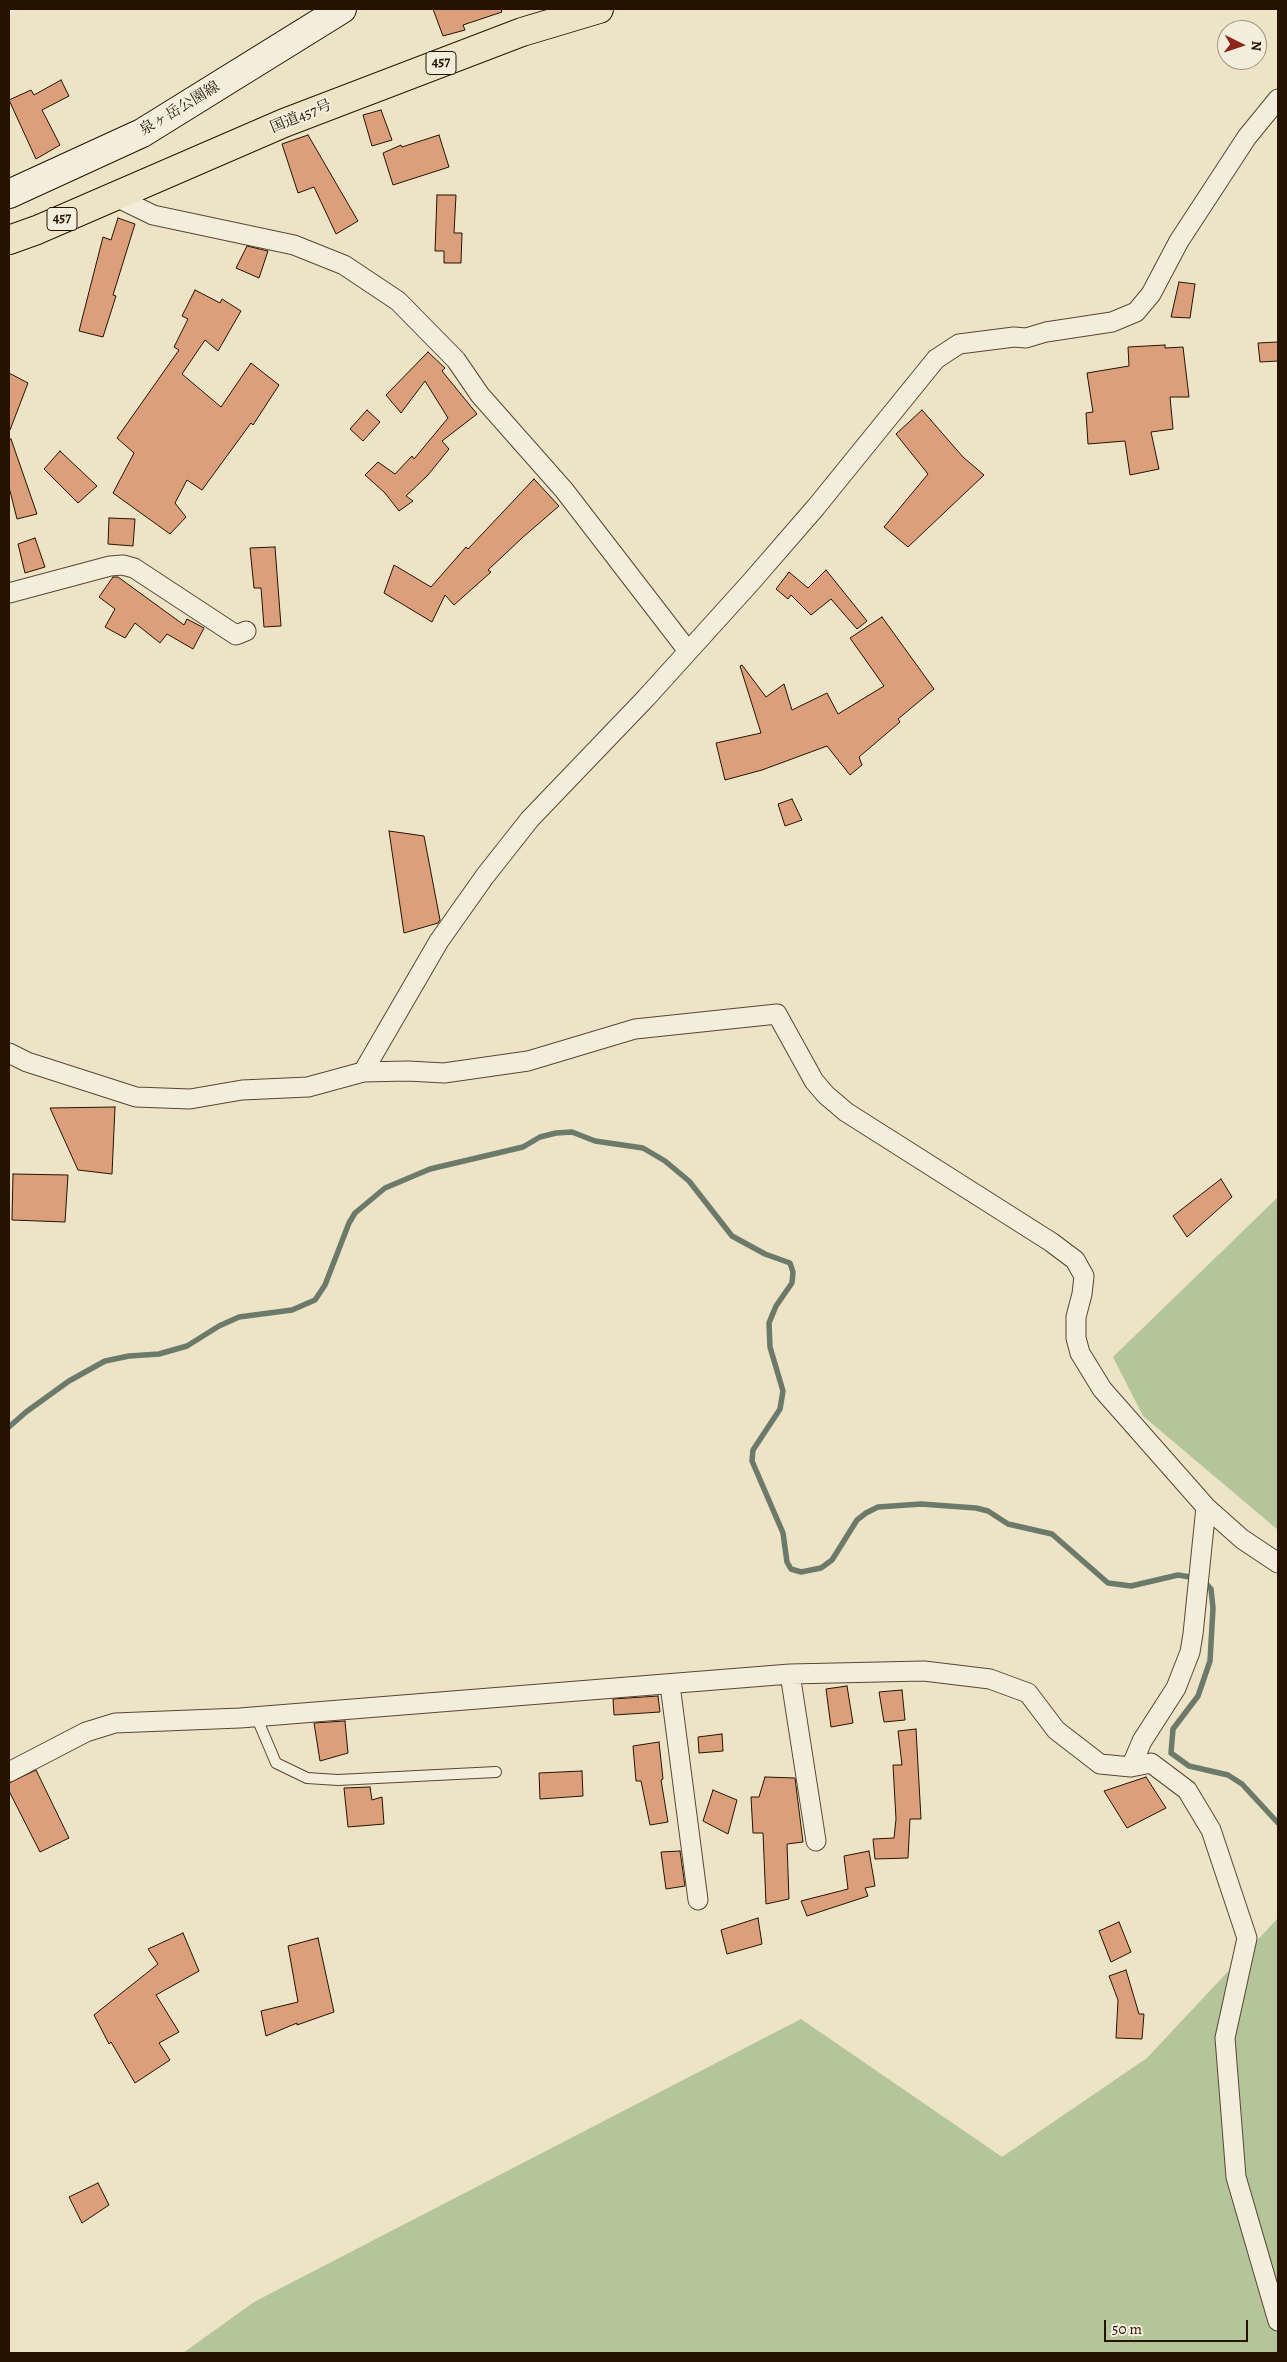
<!DOCTYPE html>
<meta charset="utf-8">
<style>
body{margin:0}
#map{position:relative;width:1287px;height:2362px;overflow:hidden;background:#ede4c7;font-family:Alegreya,serif}
canvas{display:block}
.frame{position:absolute;inset:0;border:10px solid #251300;pointer-events:none}
.north{position:absolute;left:1217px;top:20px;width:50px;height:50px;box-sizing:border-box;background:#f3eddb;border:1px solid #a19683;border-radius:50%;rotate:94deg;font-size:14px;font-weight:700;line-height:20px;text-align:center;color:#251300}
.north::after{content:'';display:block;margin:auto;width:18px;height:22px;background:#8f2418;clip-path:polygon(50% 0,100% 100%,50% 72%,0 100%)}
.scale{position:absolute;left:1104px;top:2320px;width:144px;height:22px;box-sizing:border-box;border:2px solid #251300;border-top:0;padding-left:6px;font-size:15px;line-height:18px;white-space:nowrap;color:#251300;-webkit-text-stroke:4px #f3eddb;paint-order:stroke}
</style>
<div id="map">
<canvas width="1287" height="2362"></canvas>
<div class="frame"></div>
<div class="north">N</div>
<div class="scale">50 m</div>
</div>
<script>
const ctx = document.querySelector('canvas').getContext('2d');
ctx.lineJoin = 'round';
function fillPath(path, color) { ctx.fillStyle = color; ctx.fill(path, 'evenodd'); }
const shape = rows => new Path2D(rows.map(r => 'M' + r).join(''));
function trace(path, color, width, dash) { ctx.strokeStyle = color; ctx.lineWidth = width; ctx.lineCap = dash ? 'butt' : 'round'; ctx.setLineDash(dash || []); ctx.stroke(path); }
function write(font, color, halo, rows, align = 'center') {
  ctx.font = font + ' Alegreya,"Noto Serif JP",serif'; ctx.lineWidth = 4.5; ctx.setLineDash([]); ctx.textBaseline = 'middle'; ctx.strokeStyle = halo; ctx.fillStyle = color; for (const [text, x, y, turn = 0] of rows) {
    ctx.save(); ctx.translate(x, y); ctx.rotate((+turn || 0) * Math.PI / 180); ctx.textAlign = isNaN(turn) ? turn : align; if (halo) ctx.strokeText(text, 0, 0); ctx.fillText(text, 0, 0); ctx.restore();
  }
}
fillPath(shape([
 [1278,1197,1278,1530,1143,1416,1113,1357],
 [1278,1918,1278,2353,183,2353,254,2302,801,2019,1002,2157,1147,2058]
]), '#b3c599');
trace(shape([
 [9,1427,26,1412,69,1381,105,1361,129,1356,159,1354,187,1346,219,1326,239,1317,292,1310,315,1300,325,1285,349,1223,355,1213,385,1188,430,1169,523,1147,540,1137,556,1133,572,1132,595,1141,643,1148,665,1161,689,1181,732,1236,765,1254,790,1263,793,1272,792,1283,776,1306,769,1323,770,1347,783,1391,780,1409,753,1450,752,1461,783,1533,787,1562,791,1569,801,1572,821,1568,832,1560,857,1520,866,1513,878,1507,921,1504,976,1508,988,1511,1008,1524,1052,1534,1108,1583,1131,1586,1178,1575,1202,1579,1211,1589,1213,1608,1210,1661,1198,1696,1173,1729,1171,1753,1189,1766,1228,1775,1242,1784,1278,1823]
]), '#6b7a6b', 5.5);
const building = shape([
 [433,9,501,9,502,12,463,25,465,30,443,36,433,9],
 [61,80,69,96,42,110,60,145,36,159,9,100,31,90,34,95,61,80],
 [381,110,392,140,372,146,363,115,381,110],
 [308,135,358,221,336,234,314,187,298,193,282,144,308,135],
 [439,135,449,167,393,185,383,153,401,145,402,147,439,135],
 [437,195,456,195,454,233,462,233,461,263,444,263,444,251,435,251,437,195],
 [118,218,135,224,113,295,116,296,103,337,79,331,103,237,111,240,118,218],
 [247,246,268,251,259,278,236,268,247,246],
 [1179,282,1195,284,1190,318,1171,317,1179,282],
 [195,290,220,303,222,299,241,311,218,351,205,340,182,374,221,407,251,363,279,385,253,425,251,423,202,490,187,480,175,503,186,517,170,534,113,493,134,453,117,438,179,350,174,347,188,319,182,316,195,290],
 [1278,342,1278,361,1260,362,1258,343,1278,342],
 [1165,345,1165,348,1183,347,1189,397,1170,397,1173,429,1151,432,1159,469,1130,475,1125,441,1088,444,1086,413,1093,412,1087,373,1129,366,1128,347,1165,345],
 [428,352,445,368,442,371,477,414,442,441,449,449,428,475,406,496,413,501,399,511,385,493,365,475,378,462,395,474,412,456,414,459,448,418,425,381,401,413,386,395,428,352],
 [9,373,28,383,10,430,9,430,9,373],
 [367,410,380,422,363,441,350,429,367,410],
 [922,410,963,457,984,475,908,547,884,527,928,474,896,434,922,410],
 [11,439,37,514,17,519,9,487,9,440,11,439],
 [60,451,97,486,78,503,44,469,60,451],
 [534,479,559,506,522,538,488,570,491,572,454,605,445,595,432,622,384,593,394,565,431,587,466,547,468,549,534,479],
 [109,518,135,519,133,546,108,544,109,518],
 [35,538,45,567,25,573,18,544,35,538],
 [275,547,281,626,264,627,261,588,254,588,250,548,275,547],
 [826,570,867,621,857,629,831,599,811,615,791,595,788,599,776,589,789,572,808,588,826,570],
 [113,577,118,577,184,625,187,619,204,628,193,649,167,634,160,643,135,623,125,638,105,627,115,609,99,597,113,577],
 [882,617,934,689,898,719,900,722,859,757,862,765,850,775,827,746,762,770,725,780,716,743,761,733,740,666,742,665,766,697,784,684,792,710,827,693,838,714,884,686,850,638,882,617],
 [792,799,802,820,785,826,778,804,792,799],
 [389,831,424,836,440,920,438,923,404,933,389,831],
 [115,1107,112,1174,78,1170,50,1108,115,1107],
 [13,1174,68,1175,65,1222,12,1220,13,1174],
 [1221,1179,1232,1197,1187,1237,1173,1216,1221,1179],
 [847,1686,853,1723,831,1727,826,1689,847,1686],
 [902,1690,905,1720,884,1722,879,1692,902,1690],
 [658,1696,660,1712,614,1715,613,1699,658,1696],
 [345,1721,348,1753,320,1761,314,1723,345,1721],
 [916,1729,921,1819,910,1819,908,1858,875,1859,873,1839,894,1838,896,1819,893,1765,902,1765,898,1731,916,1729],
 [722,1734,723,1751,699,1753,698,1737,722,1734],
 [659,1742,663,1779,661,1780,668,1822,650,1825,641,1781,636,1781,633,1746,659,1742],
 [36,1770,69,1838,40,1852,9,1791,9,1783,36,1770],
 [582,1771,583,1796,540,1799,539,1773,582,1771],
 [765,1777,795,1778,803,1842,787,1844,789,1899,766,1904,763,1833,753,1833,751,1797,759,1797,765,1777],
 [1146,1777,1166,1808,1127,1828,1104,1791,1146,1777],
 [370,1787,372,1800,382,1797,384,1824,348,1827,344,1788,370,1787],
 [713,1790,737,1800,728,1834,703,1821,713,1790],
 [680,1851,685,1886,666,1889,661,1852,680,1851],
 [869,1851,875,1886,865,1888,868,1896,807,1916,801,1901,848,1889,844,1856,869,1851],
 [758,1918,762,1944,727,1954,721,1930,758,1918],
 [1119,1922,1131,1952,1111,1962,1099,1931,1119,1922],
 [183,1933,199,1971,156,1995,179,2032,159,2043,170,2060,135,2083,111,2042,109,2044,94,2015,158,1964,148,1949,183,1933],
 [318,1938,334,2012,297,2025,297,2023,266,2036,261,2011,298,2002,288,1946,318,1938],
 [1126,1970,1139,2014,1144,2014,1142,2039,1116,2038,1118,2000,1109,1976,1126,1970],
 [98,2183,109,2205,82,2223,69,2197,98,2183]
]);
fillPath(building, '#dc9f7c');
trace(building, '#251300', 1);
const service = shape([
 [256,1716,276,1763,307,1778,338,1780,496,1772]
]);
const minor = shape([
 [114,196,153,215,294,245,344,265,398,301,456,360,480,395,564,490,688,651],
 [9,593,110,566,123,565,134,568,236,635,246,631],
 [9,1053,27,1062,136,1097,190,1099,242,1090,308,1087,363,1072,408,1071,444,1073,528,1061,635,1029,777,1014,814,1081,826,1095,846,1112,1051,1242,1075,1260,1084,1276,1082,1294,1076,1317,1076,1338,1080,1353,1102,1389,1206,1507,1242,1539,1278,1563],
 [363,1072,439,941,485,876,530,819,646,698,751,582,816,507,936,359,959,344,1014,337,1026,338,1046,332,1112,322,1136,312,1151,294,1179,241,1247,137,1278,99],
 [790,1674,816,1841],
 [670,1685,698,1900],
 [1131,1767,1142,1741,1176,1688,1190,1652,1193,1634,1206,1507],
 [9,1772,86,1732,115,1723,240,1718,790,1674,924,1671,990,1679,1028,1693,1056,1730,1100,1764,1131,1767,1151,1763,1187,1790,1211,1830,1247,1938,1225,2038,1236,2177,1278,2321]
]);
const secondary = shape([
 [9,194,142,133,342,9]
]);
const trunk = shape([
 [9,240,37,230,284,123,522,32,599,9]
]);
trace(service, '#574732', 12);
trace(minor, '#574732', 21);
trace(secondary, '#251300', 30);
trace(trunk, '#251300', 30);
trace(service, '#f3eddb', 10);
trace(minor, '#f3eddb', 19);
trace(secondary, '#f3eddb', 28);
trace(trunk, '#ede4c7', 28);
for (const [x, y, w] of [
 [441,63,30],
 [62,219,30]
]) { const box = new Path2D(); box.roundRect(x - w / 2, y - 11.5, w, 23, 4); ctx.fillStyle = '#f3eddb'; ctx.fill(box); trace(box, '#251300', 1); }
write('bold 14px', '#251300', null, [
 ["457",441,63],
 ["457",62,219]
]);
write('15px', '#251300', '#f3eddb', [
 ["泉ヶ岳公園線",180,109,-31],
 ["国道457号",301,117,-22]
]);
</script>
